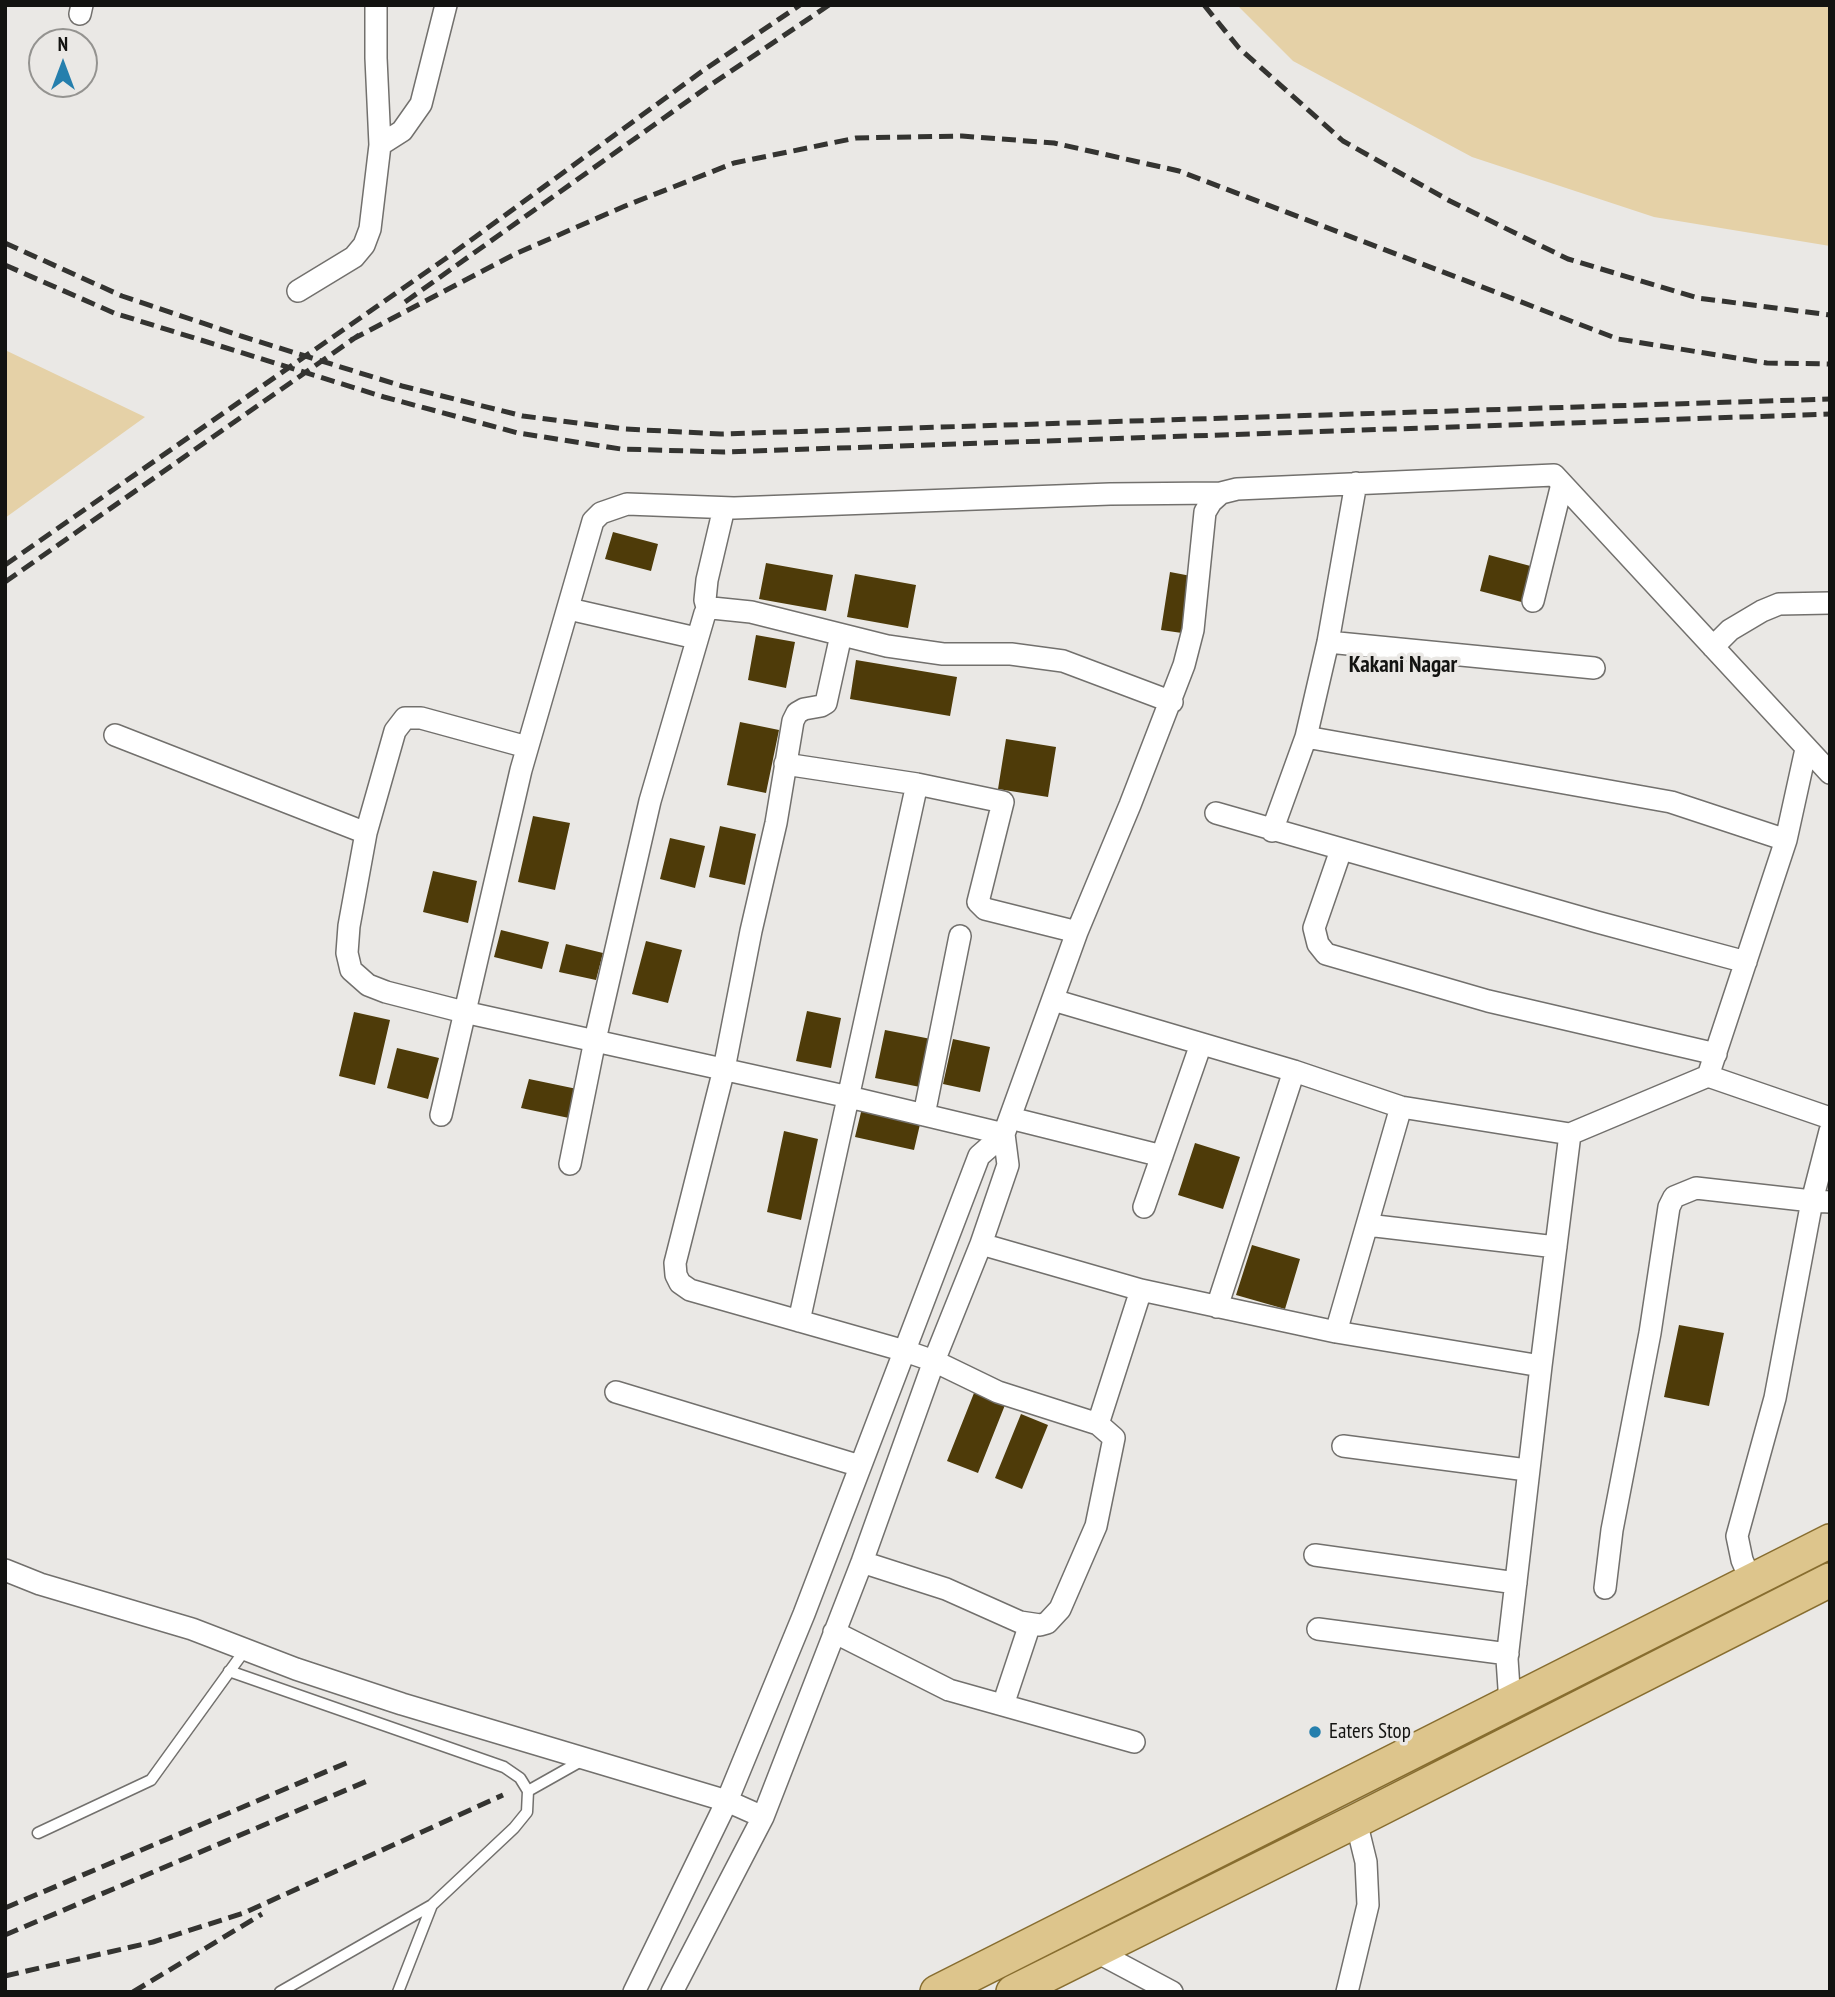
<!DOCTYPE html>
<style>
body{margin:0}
#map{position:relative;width:1835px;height:1997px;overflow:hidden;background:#eae8e5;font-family:"PT Sans Narrow",sans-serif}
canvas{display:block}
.frame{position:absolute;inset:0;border:7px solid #131311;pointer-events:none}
.north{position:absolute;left:28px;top:28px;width:70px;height:70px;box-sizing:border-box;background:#eae8e5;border:2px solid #949390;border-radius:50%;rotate:0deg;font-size:19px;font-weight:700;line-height:28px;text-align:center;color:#131311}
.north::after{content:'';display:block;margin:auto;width:24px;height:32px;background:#257fad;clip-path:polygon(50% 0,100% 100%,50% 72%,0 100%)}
</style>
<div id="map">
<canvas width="1835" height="1997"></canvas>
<div class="frame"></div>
<div class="north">N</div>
</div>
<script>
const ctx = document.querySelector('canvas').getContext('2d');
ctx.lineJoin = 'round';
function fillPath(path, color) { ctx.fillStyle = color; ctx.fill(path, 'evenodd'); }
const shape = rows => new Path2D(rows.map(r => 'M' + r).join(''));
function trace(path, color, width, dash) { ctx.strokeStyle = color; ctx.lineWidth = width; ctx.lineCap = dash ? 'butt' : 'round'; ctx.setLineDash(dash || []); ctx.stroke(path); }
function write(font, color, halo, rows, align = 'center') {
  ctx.font = font + ' "PT Sans Narrow",sans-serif'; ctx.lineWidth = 7; ctx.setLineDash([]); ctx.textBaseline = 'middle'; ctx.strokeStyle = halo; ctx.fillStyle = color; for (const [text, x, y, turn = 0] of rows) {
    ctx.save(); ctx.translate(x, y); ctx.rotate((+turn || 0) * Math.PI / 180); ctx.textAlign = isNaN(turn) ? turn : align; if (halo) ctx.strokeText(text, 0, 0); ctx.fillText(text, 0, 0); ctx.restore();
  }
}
fillPath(shape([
 [1237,5,1830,5,1830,246,1654,217,1472,157,1293,61],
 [5,350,145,417,5,518]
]), '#e5d1a7');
fillPath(shape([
 [613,532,658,544,651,571,605,559],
 [1489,555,1538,568,1529,604,1480,591],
 [766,563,833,575,826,611,759,599],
 [1170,572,1191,576,1182,633,1161,630],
 [855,574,916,585,908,628,847,617],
 [756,635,795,642,786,688,748,680],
 [856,660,957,677,950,716,850,699],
 [740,722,779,730,766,793,727,785],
 [1006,739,1056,747,1048,797,998,789],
 [533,816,570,823,555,890,518,882],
 [720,826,756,834,745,885,709,877],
 [670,838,705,846,695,888,660,879],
 [433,871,477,881,468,923,423,912],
 [501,930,549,942,542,969,494,957],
 [646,941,682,950,668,1003,632,994],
 [566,944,603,953,596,980,559,972],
 [807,1011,841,1018,831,1068,796,1061],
 [354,1012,390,1020,375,1085,339,1076],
 [885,1030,931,1039,920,1087,875,1078],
 [953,1039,990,1047,980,1092,943,1084],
 [397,1048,439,1058,428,1099,387,1088],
 [529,1079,577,1089,569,1118,521,1108],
 [862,1108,921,1120,914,1150,855,1137],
 [784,1131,818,1139,801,1220,767,1212],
 [1195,1143,1240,1157,1223,1209,1178,1195],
 [1252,1245,1300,1259,1285,1309,1236,1295],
 [1679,1325,1724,1333,1709,1406,1664,1397],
 [974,1393,1005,1405,978,1473,947,1461],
 [1021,1414,1048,1425,1022,1489,995,1478]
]), '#4e3b09');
const service = shape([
 [229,1671,504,1767,520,1778,528,1791,527,1812,514,1828,432,1905,280,1992],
 [528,1791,583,1760],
 [38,1833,151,1780,245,1650],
 [398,1992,432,1905]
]);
const minor = shape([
 [80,14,82,5],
 [380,145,402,131,421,104,446,5],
 [298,291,354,257,364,245,370,229,380,145,376,58,376,5],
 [1533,601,1562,484],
 [569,609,696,638],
 [708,611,705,600,707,580,724,508],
 [841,635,826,703,821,706,804,709,797,713,793,721,776,823,751,931,724,1069,675,1263,676,1275,680,1283,690,1290,905,1351,934,1361,998,1392,1098,1424],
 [1328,642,1594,668],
 [1713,647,1730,630,1762,611,1779,604,1830,603],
 [115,735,366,833,349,926,347,953,351,970,368,985,386,992,464,1012,849,1097,1004,1134],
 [1306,737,1671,802,1786,840],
 [785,764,917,784,1003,802,978,902,985,909,1077,932],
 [1216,813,1597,922,1746,962],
 [1272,831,1306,737,1328,642,1356,483],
 [366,833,395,731,405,718,421,718,527,747],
 [1341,850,1314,928,1318,944,1326,954,1488,1001,1716,1054],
 [1053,1000,1294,1071,1401,1107,1570,1134],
 [1708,1076,1830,1118],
 [441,1115,521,770,593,521,601,513,627,504,734,508,1110,494,1221,493],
 [924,1115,960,936],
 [1010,1118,1162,1156],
 [570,1164,595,1040,650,801,705,613,712,608,751,612,887,646,943,654,1011,654,1063,661,1172,702],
 [1144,1207,1201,1044],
 [1367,1225,1556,1247],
 [981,1244,1141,1290],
 [1217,1307,1294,1071],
 [799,1321,917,784],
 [1336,1332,1401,1107],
 [1541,1366,1570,1134,1708,1076,1786,840,1806,749],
 [616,1392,860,1466],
 [1343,1446,1527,1470],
 [1315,1555,1516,1583],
 [862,1562,946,1589,1020,1622,1040,1625,1047,1623,1060,1609,1096,1526,1114,1438,1098,1424,1141,1290,1336,1332,1541,1366,1507,1659,1510,1703],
 [5,1570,40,1584,192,1629,296,1669,402,1704,727,1801,763,1817],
 [1751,1581,1742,1560,1737,1536,1775,1398,1812,1201,1830,1202],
 [1605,1588,1612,1530,1650,1333,1669,1207,1674,1197,1696,1188,1812,1201,1830,1131],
 [1318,1629,1508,1654],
 [834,1632,949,1690,1134,1742],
 [1003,1705,1030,1624],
 [1095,1951,1172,1992],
 [634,1992,727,1801,804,1614,979,1156,1004,1134],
 [672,1992,763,1817,862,1562,934,1361,981,1244,1008,1165,1004,1134,1077,932,1130,805,1184,665,1193,630,1205,512,1211,502,1221,493,1237,489,1554,475,1830,773],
 [1347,1992,1368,1905,1366,1862,1356,1821]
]);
const primary = shape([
 [937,1992,1830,1541],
 [1013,1992,1356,1821,1830,1580]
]);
trace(service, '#72706d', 13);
trace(minor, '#72706d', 24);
trace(primary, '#876d2f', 36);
trace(service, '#fff', 10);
trace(minor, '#fff', 21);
trace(primary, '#ddc58c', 33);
trace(shape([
 [1204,5,1239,48,1343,141,1450,201,1568,259,1698,298,1830,315],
 [5,243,122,296,241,336,402,386,523,416,625,429,721,434,1830,399],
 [5,265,114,313,384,397,518,433,621,449,724,452,1830,414],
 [405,302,706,88,829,5],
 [351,340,515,254,625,206,734,163,856,138,962,136,1054,143,1179,171,1618,339,1767,363,1830,364],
 [5,565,445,259,701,72,800,5],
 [5,582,359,335],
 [5,1908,351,1761],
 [5,1935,372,1779],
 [5,1976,153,1942,244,1913,503,1795],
 [133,1992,262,1914]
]), '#343431', 5, [14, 7]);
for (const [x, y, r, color] of [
 [1315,1732,7,"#257fad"]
]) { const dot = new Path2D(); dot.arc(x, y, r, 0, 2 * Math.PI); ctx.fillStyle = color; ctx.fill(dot); trace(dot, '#eae8e5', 2.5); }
write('21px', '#131311', '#eae8e5', [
 ["Eaters Stop",1329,1732]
], 'left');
write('bold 23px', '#131311', '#eae8e5', [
 ["Kakani Nagar",1403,665]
]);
</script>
